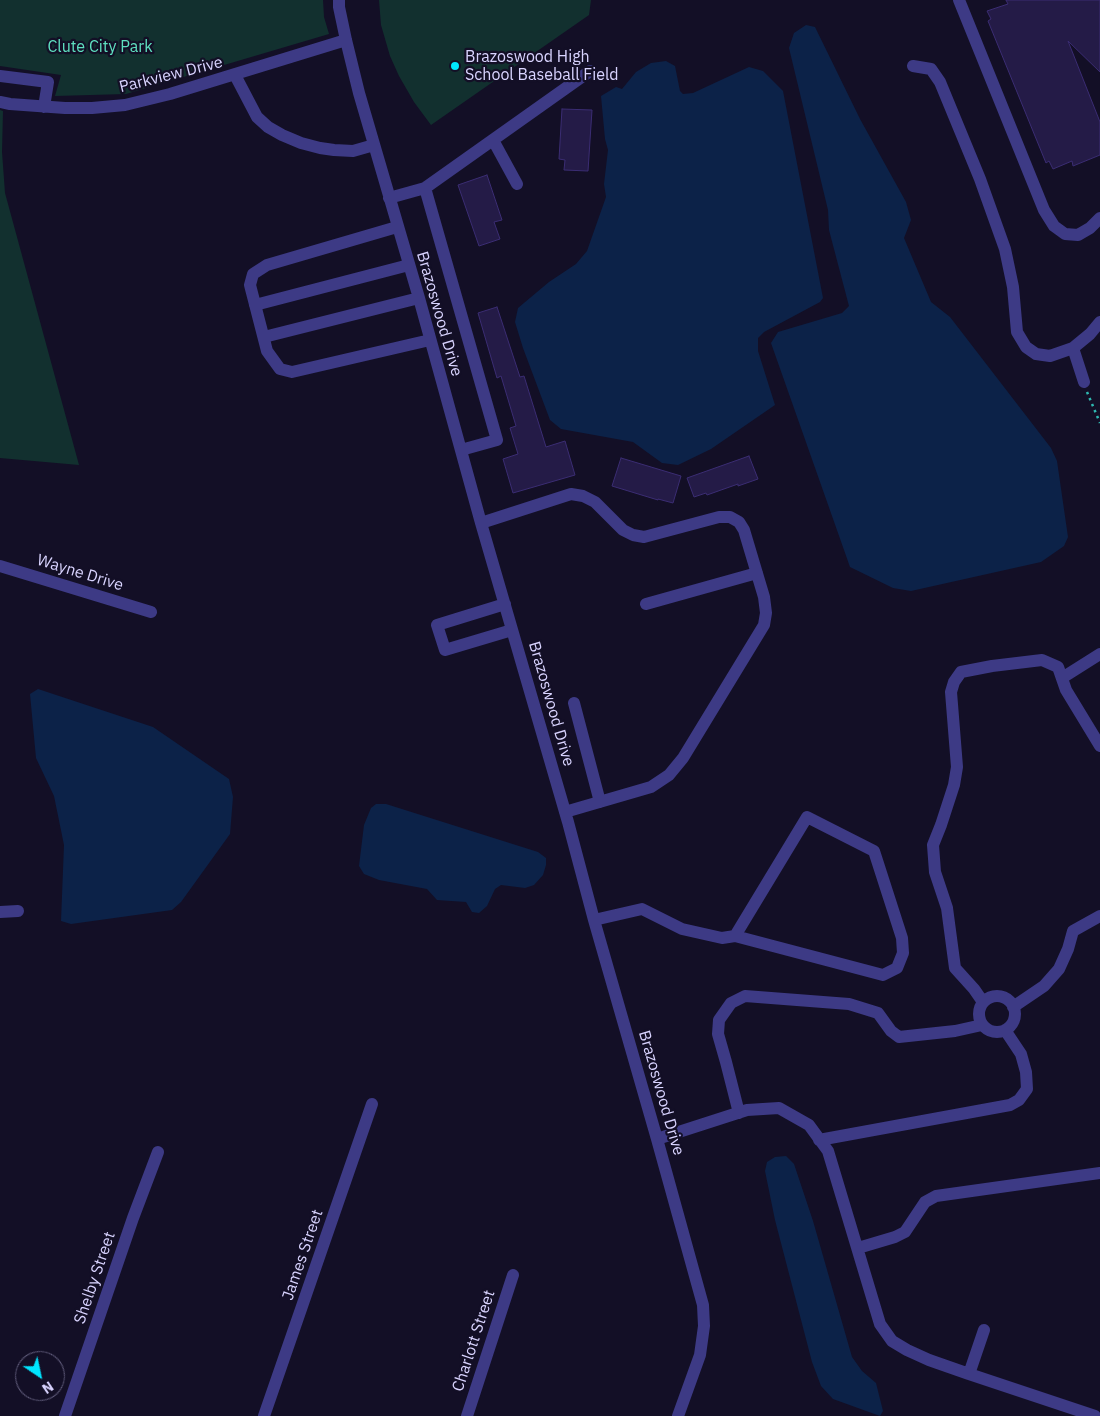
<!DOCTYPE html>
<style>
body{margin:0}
#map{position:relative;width:1100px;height:1416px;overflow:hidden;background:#130f26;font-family:"IBM Plex Sans",sans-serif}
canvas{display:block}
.north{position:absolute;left:15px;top:1351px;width:50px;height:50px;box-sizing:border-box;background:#130f26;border:1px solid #625e7d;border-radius:50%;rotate:146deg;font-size:14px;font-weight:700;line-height:20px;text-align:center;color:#d9d4ff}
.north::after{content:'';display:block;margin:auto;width:18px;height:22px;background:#00e5ff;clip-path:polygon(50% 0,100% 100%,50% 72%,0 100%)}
</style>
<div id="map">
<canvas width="1100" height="1416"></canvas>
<div class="north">N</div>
</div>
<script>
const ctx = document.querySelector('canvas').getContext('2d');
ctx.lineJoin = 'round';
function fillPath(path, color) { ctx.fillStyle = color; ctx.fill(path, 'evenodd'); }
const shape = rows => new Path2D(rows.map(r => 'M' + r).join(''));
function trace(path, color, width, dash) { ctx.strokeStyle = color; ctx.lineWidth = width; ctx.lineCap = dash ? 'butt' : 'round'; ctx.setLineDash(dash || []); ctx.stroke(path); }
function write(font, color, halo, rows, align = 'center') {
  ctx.font = font + ' "IBM Plex Sans",sans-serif'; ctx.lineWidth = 4.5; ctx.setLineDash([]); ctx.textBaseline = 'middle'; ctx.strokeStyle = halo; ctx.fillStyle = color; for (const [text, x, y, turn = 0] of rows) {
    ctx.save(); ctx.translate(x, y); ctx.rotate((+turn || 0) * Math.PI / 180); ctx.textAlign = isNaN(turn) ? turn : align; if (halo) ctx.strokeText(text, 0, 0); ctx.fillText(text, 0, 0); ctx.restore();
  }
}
fillPath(shape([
 [0,0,323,0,324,17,329,34,126,94,55,96,61,75,0,66],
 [379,0,591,0,589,15,431,125,414,102,399,76,390,56,381,25],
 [0,110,3,111,2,152,5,193,79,465,0,458]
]), '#12302f');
fillPath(shape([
 [806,25,815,27,860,119,906,202,911,220,904,238,931,302,950,317,1051,448,1057,461,1068,537,1064,546,1041,562,911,591,893,588,850,567,771,343,778,332,842,313,849,306,829,230,828,210,789,48,794,33],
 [666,61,675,66,680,91,683,94,693,93,749,67,763,71,783,91,823,298,820,302,764,332,758,338,758,351,775,405,711,449,678,465,662,463,633,442,561,429,550,420,523,348,515,322,518,308,549,282,576,264,587,251,606,197,604,184,608,150,605,139,601,96,616,87,622,89,636,72,651,63],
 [38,689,153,727,229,779,233,797,230,834,181,902,172,910,71,924,61,921,64,845,54,796,36,758,30,694],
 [376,804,386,804,538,852,546,858,546,865,543,875,534,885,525,888,501,885,495,889,487,906,479,913,472,912,466,902,437,900,427,889,379,880,364,874,359,866,364,825,371,808],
 [786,1156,794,1164,813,1221,852,1357,862,1371,876,1383,883,1411,880,1416,833,1399,821,1386,812,1362,775,1220,765,1171,767,1162,775,1157]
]), '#0c2248');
const building = shape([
 [1006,0,1100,0,1100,72,1068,41,1100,122,1100,155,1073,166,1072,161,1053,169,1049,161,1046,163,988,21,991,19,987,11,1008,4,1006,0],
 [562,109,592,110,588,171,564,170,565,160,559,159,562,109],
 [487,175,502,220,494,222,500,239,479,246,458,185,487,175],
 [497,307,520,377,524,376,546,447,565,441,575,475,513,493,503,459,518,454,510,428,516,426,501,376,497,378,478,313,497,307],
 [749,456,758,479,738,486,738,484,707,495,706,493,694,497,687,478,749,456],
 [621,458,681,476,673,503,658,499,658,500,612,486,621,458]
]);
fillPath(building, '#241b47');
trace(building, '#3b2d73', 1);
trace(shape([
 [1087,392,1100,423]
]), '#2fb8b0', 2.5, [2.5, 4]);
trace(shape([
 [339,0,339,7,346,40,359,93,419,298,481,523,568,822,594,920,657,1139,703,1305,704,1326,700,1355,678,1416],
 [959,0,1044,210,1054,226,1065,234,1078,235,1090,228,1100,218],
 [913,66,931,69,940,82,980,179,1005,249,1013,287,1017,332,1026,347,1036,354,1050,356,1073,348],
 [235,75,257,117,268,127,282,135,301,143,320,148,334,150,353,151,374,145],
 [0,76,48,82,44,107],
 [0,102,10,104,65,108,92,108,125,105,170,94,346,40],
 [493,140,517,184],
 [425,188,497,440,461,450],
 [389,198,425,188,590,71],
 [397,227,267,265,253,274,250,285,267,351,280,369,292,372,430,340],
 [255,305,409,265],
 [264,337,419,298],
 [1084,382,1073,348,1090,334,1100,322],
 [481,523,571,494,583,496,595,502,623,530,633,535,644,537,719,517,730,517,739,522,744,530,764,597,766,613,764,625,683,758,669,775,651,787,565,812],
 [0,566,151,612],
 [505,604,437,625,445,650,512,630],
 [646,604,757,573],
 [1062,678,1100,654],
 [574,703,600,802],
 [0,912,18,911],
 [594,920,642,909,682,929,722,938,735,936,807,817,874,851,902,938,903,953,897,968,883,975,735,936],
 '979 1014a18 18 0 1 1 36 0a18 18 0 1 1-36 0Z',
 [983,1002,974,989,955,968,947,908,935,872,933,845,941,825,954,785,957,767,951,692,954,682,961,672,992,666,1042,660,1058,667,1066,690,1100,746],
 [1013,1007,1044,986,1059,969,1068,949,1073,931,1100,916],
 [739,1113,726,1062,718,1034,719,1020,731,1003,745,996,849,1004,878,1013,891,1031,899,1037,955,1031,982,1025],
 [657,1139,747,1110,779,1108,809,1125,828,1151,880,1324,892,1341,907,1350,929,1360,969,1374],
 [819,1140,1010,1105,1019,1100,1027,1089,1026,1072,1021,1054,1005,1030],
 [858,1248,895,1237,905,1232,925,1202,936,1196,1100,1173],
 [984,1330,969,1374,1095,1416],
 [65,1416,133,1218,158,1152],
 [264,1416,372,1104],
 [467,1416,513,1275]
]), '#3d3a85', 12);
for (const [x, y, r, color] of [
 [455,66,5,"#00e5ff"]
]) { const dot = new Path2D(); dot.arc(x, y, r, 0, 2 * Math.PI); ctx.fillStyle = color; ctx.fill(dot); trace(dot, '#130f26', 2); }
write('16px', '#5fe0c0', '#130f26', [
 ["Clute City Park",100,47]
]);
write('16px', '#d9d4ff', '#130f26', [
 ["Brazoswood High",465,57],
 ["School Baseball Field",465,75]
], 'left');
write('16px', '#d9d4ff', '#130f26', [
 ["Parkview Drive",171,75,-14],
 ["Brazoswood Drive",439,314,74],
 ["Wayne Drive",80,573,17],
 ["Brazoswood Drive",551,704,74],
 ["Brazoswood Drive",661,1093,74],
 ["James Street",303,1255,-71],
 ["Shelby Street",95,1278,-71],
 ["Charlott Street",474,1341,-72]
]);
</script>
